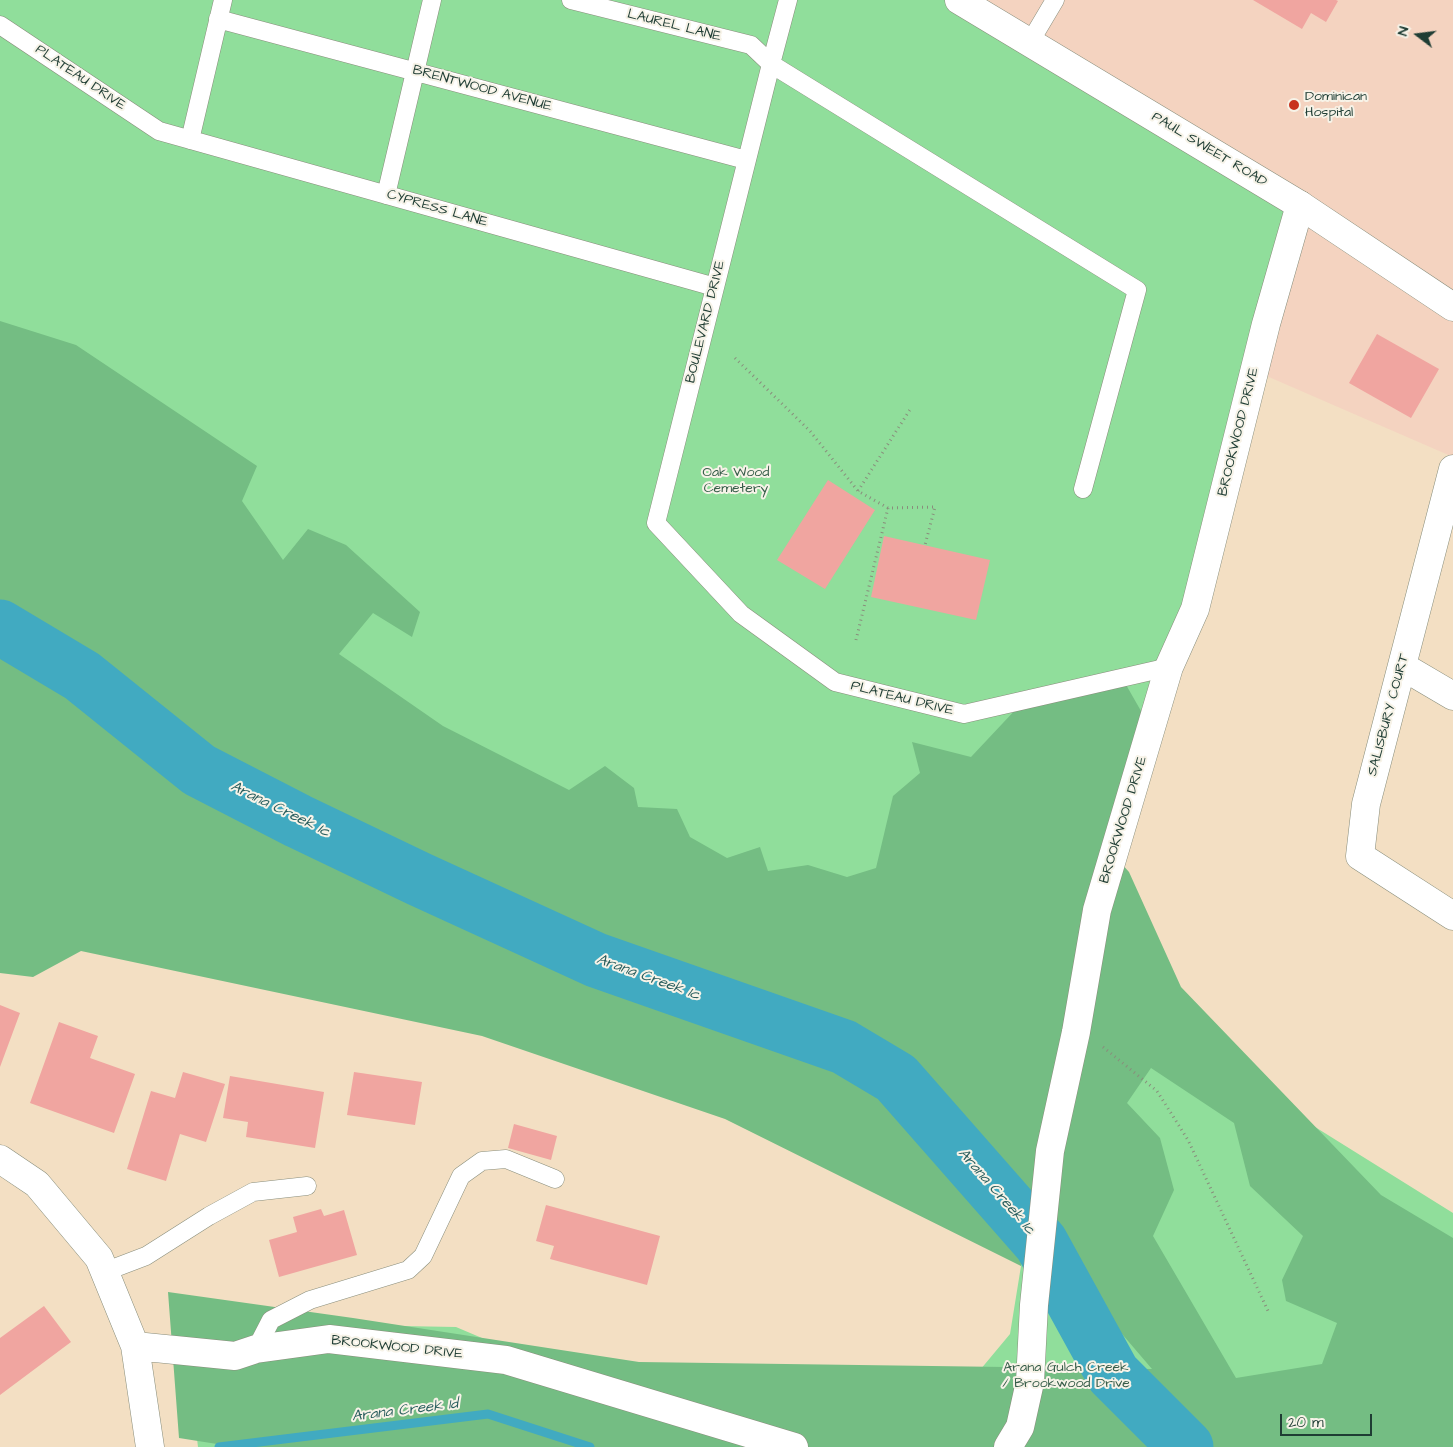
<!DOCTYPE html>
<style>
body{margin:0}
#map{position:relative;width:1453px;height:1447px;overflow:hidden;background:#f3dfc3;font-family:"Architects Daughter",sans-serif}
canvas{display:block}
.north{position:absolute;left:1393px;top:10px;width:50px;height:50px;-webkit-text-stroke:4px #f7f3e8;paint-order:stroke;rotate:285deg;font-size:14px;font-weight:700;line-height:20px;text-align:center;color:#1f3d34}
.north::after{content:'';display:block;margin:auto;width:18px;height:22px;background:#1f3d34;clip-path:polygon(50% 0,100% 100%,50% 72%,0 100%)}
.scale{position:absolute;left:1280px;top:1414px;width:92px;height:22px;box-sizing:border-box;border:2px solid #1f3d34;border-top:0;padding-left:6px;font-size:15px;line-height:18px;white-space:nowrap;color:#1f3d34;-webkit-text-stroke:4px #f7f3e8;paint-order:stroke}
</style>
<div id="map">
<canvas width="1453" height="1447"></canvas>
<div class="north">N</div>
<div class="scale">20 m</div>
</div>
<script>
const ctx = document.querySelector('canvas').getContext('2d');
ctx.lineJoin = 'round';
function fillPath(path, color) { ctx.fillStyle = color; ctx.fill(path, 'evenodd'); }
const shape = rows => new Path2D(rows.map(r => 'M' + r).join(''));
function trace(path, color, width, dash) { ctx.strokeStyle = color; ctx.lineWidth = width; ctx.lineCap = dash ? 'butt' : 'round'; ctx.setLineDash(dash || []); ctx.stroke(path); }
function write(font, color, halo, rows, align = 'center') {
  ctx.font = font + ' "Architects Daughter",sans-serif'; ctx.lineWidth = 4; ctx.setLineDash([]); ctx.textBaseline = 'middle'; ctx.strokeStyle = halo; ctx.fillStyle = color; for (const [text, x, y, turn = 0] of rows) {
    ctx.save(); ctx.translate(x, y); ctx.rotate((+turn || 0) * Math.PI / 180); ctx.textAlign = isNaN(turn) ? turn : align; if (halo) ctx.strokeText(text, 0, 0); ctx.fillText(text, 0, 0); ctx.restore();
  }
}
fillPath(shape([
 [968,0,1453,0,1453,457,1262,374]
]), '#f4d3c0');
fillPath(shape([
 [0,0,968,0,1303,210,1151,734,1097,991,1453,1213,1453,1447,198,1447,183,1322,456,1327,685,1424,980,1370,1010,1334,1021,1266,773,1012,0,533]
]), '#90de9b');
fillPath(shape([
 [0,321,76,345,257,466,242,501,283,560,308,529,346,545,420,612,412,637,373,613,339,654,443,726,569,790,605,766,634,788,638,807,677,809,690,837,727,858,760,847,768,871,808,865,847,877,876,868,893,796,920,773,912,742,971,757,1018,707,1125,683,1145,718,1103,843,1129,872,1181,987,1381,1195,1453,1238,1453,1447,236,1447,179,1438,168,1292,353,1318,639,1362,1152,1369,1028,1224,1021,1266,725,1119,482,1036,81,951,33,977,0,973],
 [1151,1068,1234,1123,1250,1186,1303,1236,1282,1280,1286,1301,1337,1323,1322,1364,1236,1378,1153,1236,1174,1190,1160,1138,1127,1103]
]), '#74bd83');
trace(shape([
 [219,1447,488,1414,590,1447]
]), '#41aac1', 9);
trace(shape([
 [0,627,82,676,199,770,298,821,419,879,596,960,844,1047,896,1078,1041,1243,1113,1374,1186,1447]
]), '#41aac1', 55);
fillPath(shape([
 [1253,0,1336,0,1338,1,1326,22,1311,13,1302,29],
 [1377,334,1439,369,1411,418,1349,383],
 [828,480,875,510,825,589,777,560],
 [884,536,990,560,976,620,871,597],
 [0,1005,20,1013,0,1067],
 [59,1022,98,1036,90,1058,135,1074,114,1133,30,1103],
 [183,1072,225,1084,206,1142,180,1134,166,1181,127,1169,151,1091,175,1098],
 [354,1072,422,1082,415,1125,347,1115],
 [230,1076,324,1092,315,1148,246,1137,248,1122,223,1118],
 [514,1124,557,1136,551,1160,508,1148],
 [546,1205,660,1236,647,1285,550,1259,554,1246,536,1241],
 [321,1209,324,1216,344,1210,357,1255,279,1277,269,1240,297,1232,293,1217],
 [44,1306,71,1342,0,1395,0,1338]
]), '#f0a5a0');
const service = shape([
 [571,0,751,45,771,64,1137,290,1083,489],
 [788,0,771,64,656,523,741,614,835,682,964,714,1169,667],
 [218,19,746,160],
 [0,25,159,131,715,287],
 [1030,42,1055,0],
 [190,140,223,0],
 [386,195,432,0],
 [104,1272,146,1256,209,1216,253,1192,307,1186],
 [256,1349,271,1320,310,1300,408,1270,423,1256,461,1176,482,1161,506,1159,555,1179]
]);
const minor = shape([
 [1453,469,1366,804,1360,856,1453,916],
 [1402,666,1453,696],
 [0,1159,37,1184,99,1258,135,1346,150,1447],
 [135,1346,235,1356,256,1349,329,1339,506,1360,794,1447],
 [1008,1447,1020,1427,1030,1382,1034,1305,1050,1151,1076,1032,1097,910,1169,667,1195,609,1266,324,1300,205]
]);
const tertiary = shape([
 [959,0,1300,205,1453,307]
]);
trace(service, '#898e7c', 19);
trace(minor, '#898e7c', 29);
trace(tertiary, '#898e7c', 29);
trace(shape([
 [735,358,810,431,858,491,888,508,935,507,925,545],
 [858,491,911,408],
 [856,640,888,508],
 [1103,1047,1157,1091,1188,1140,1269,1313]
]), '#898e7c', 3, [1, 4]);
trace(service, '#fff', 18);
trace(minor, '#fff', 28);
trace(tertiary, '#fff', 28);
for (const [x, y, r, color] of [
 [1294,105,6,"#c8321e"]
]) { const dot = new Path2D(); dot.arc(x, y, r, 0, 2 * Math.PI); ctx.fillStyle = color; ctx.fill(dot); trace(dot, '#f7f3e8', 2); }
write('14px', '#1f3d34', '#f7f3e8', [
 ["LAUREL LANE",674,26,14],
 ["PLATEAU DRIVE",80,78,34],
 ["BRENTWOOD AVENUE",482,89,15],
 ["PAUL SWEET ROAD",1209,150,31],
 ["CYPRESS LANE",437,209,16],
 ["BOULEVARD DRIVE",706,322,-76],
 ["BROOKWOOD DRIVE",1239,432,-76],
 ["PLATEAU DRIVE",902,699,14],
 ["SALISBURY COURT",1389,715,-75],
 ["BROOKWOOD DRIVE",1124,820,-73],
 ["BROOKWOOD DRIVE",397,1348,6]
]);
write('14px', '#1f3d34', '#f7f3e8', [
 ["Dominican",1305,97],
 ["Hospital",1305,113]
], 'left');
write('14px', '#365d49', '#f7f3e8', [
 ["Oak Wood",736,473],
 ["Cemetery",736,489],
 ["Arana Gulch Creek",1066,1368],
 ["/ Brookwood Drive",1066,1384]
]);
write('italic 15px', '#295e5e', '#f7f3e8', [
 ["Arana Creek 1c",280,810,26],
 ["Arana Creek 1c",648,978,20],
 ["Arana Creek 1c",996,1192,49],
 ["Arana Creek 1d",405,1411,-7]
]);
</script>
